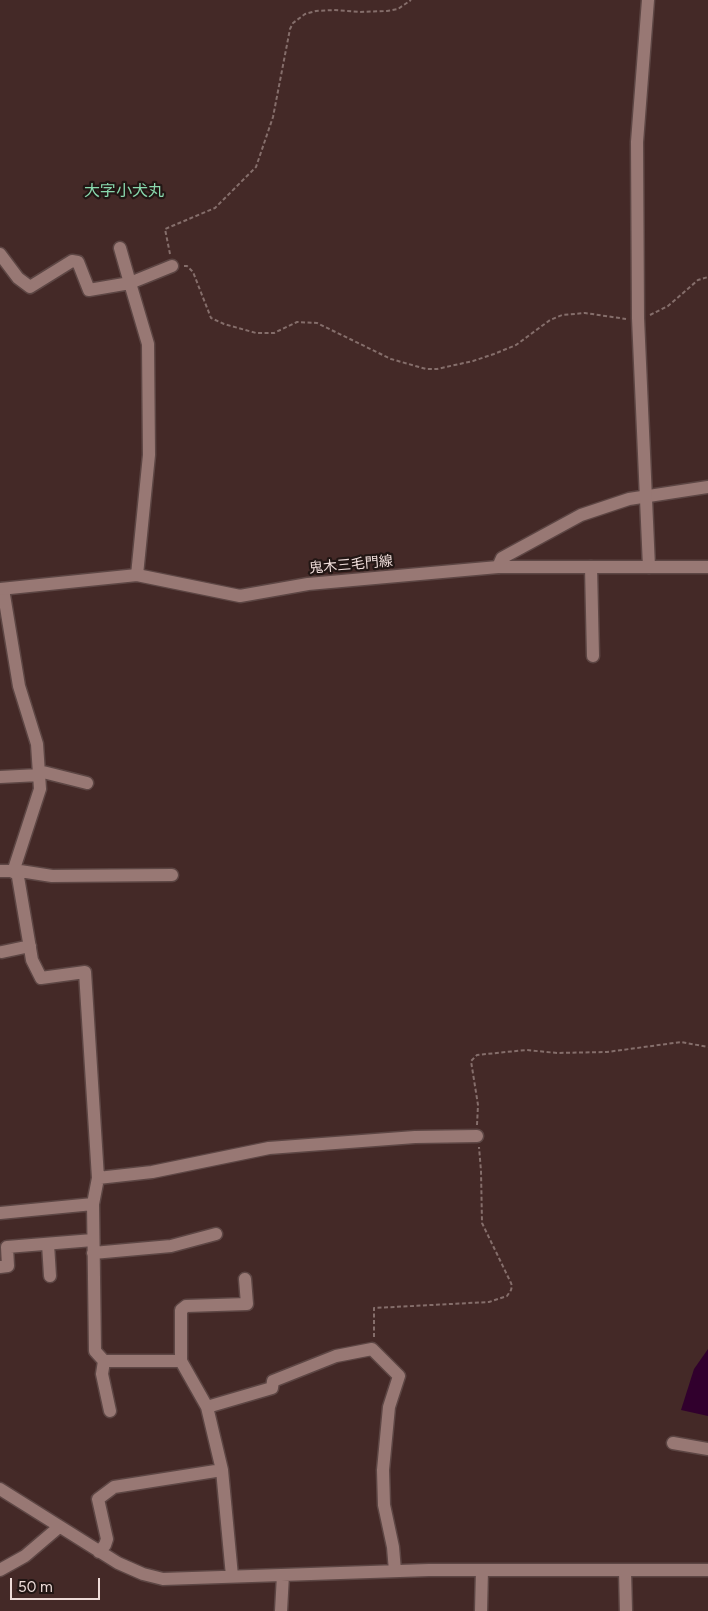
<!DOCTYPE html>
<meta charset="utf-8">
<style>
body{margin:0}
#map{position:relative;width:708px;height:1611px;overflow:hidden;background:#442927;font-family:Figtree,sans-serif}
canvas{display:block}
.scale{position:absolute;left:10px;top:1578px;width:90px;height:22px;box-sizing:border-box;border:2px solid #eedcd9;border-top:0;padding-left:6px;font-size:15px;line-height:18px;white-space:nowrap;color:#eedcd9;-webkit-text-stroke:4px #221614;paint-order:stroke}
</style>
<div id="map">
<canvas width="708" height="1611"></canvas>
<div class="scale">50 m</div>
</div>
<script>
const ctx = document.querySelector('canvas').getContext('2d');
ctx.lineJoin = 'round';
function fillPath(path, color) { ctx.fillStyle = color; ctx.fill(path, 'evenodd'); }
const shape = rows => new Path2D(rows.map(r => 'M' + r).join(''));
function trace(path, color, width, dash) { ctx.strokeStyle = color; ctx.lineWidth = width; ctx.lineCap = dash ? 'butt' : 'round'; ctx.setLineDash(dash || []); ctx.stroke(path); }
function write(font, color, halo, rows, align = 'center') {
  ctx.font = font + ' Figtree,"Noto Sans JP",sans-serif'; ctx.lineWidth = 4.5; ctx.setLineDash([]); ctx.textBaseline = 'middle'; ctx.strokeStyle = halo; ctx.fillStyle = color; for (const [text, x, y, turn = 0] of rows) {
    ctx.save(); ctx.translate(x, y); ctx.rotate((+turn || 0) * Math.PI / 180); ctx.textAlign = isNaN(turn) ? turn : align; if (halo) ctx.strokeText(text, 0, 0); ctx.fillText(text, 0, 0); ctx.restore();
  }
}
fillPath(shape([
 [708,1349,708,1416,681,1410,694,1369]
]), '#31002d');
const minor = shape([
 [120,248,130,283,172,266],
 [0,254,18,278,30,287,72,261,78,262,89,290,130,283,148,344,149,455,137,575],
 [498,567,502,558,581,515,629,499,708,487],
 [591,567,593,656],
 [3,589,19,686,37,744,40,789,13,872],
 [39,771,87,783],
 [0,777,39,775],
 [0,871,20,871,52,876,172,875],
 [2,952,30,946],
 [98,1178,152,1172,269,1148,415,1137,477,1136],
 [93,1204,95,1351,104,1361,181,1361],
 [0,1213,93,1204,98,1178,85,972,41,978,32,960,17,871],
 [48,1244,50,1276],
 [93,1253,171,1246,216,1234],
 [0,1267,8,1266,7,1247,93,1240],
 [104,1361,102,1374,110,1411],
 [207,1407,272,1388,273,1381,336,1356,372,1349,399,1376,389,1407,383,1470,384,1505,393,1547,395,1571],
 [673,1443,708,1449],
 [0,1489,118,1563,143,1574,163,1579,429,1570,708,1570],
 [99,1552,105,1545,107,1539,98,1499,114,1487,222,1470],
 [0,1570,25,1556,59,1527],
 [625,1571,626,1611],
 [232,1576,222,1470,207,1407,181,1361,181,1310,186,1306,247,1304,245,1279],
 [281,1611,283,1575],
 [481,1611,482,1570]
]);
const tertiary = shape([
 [648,0,637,142,638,318,649,567]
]);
const secondary = shape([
 [0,589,137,575,240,596,308,584,498,567,708,567]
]);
trace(minor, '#5d4644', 15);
trace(tertiary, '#5d4644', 15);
trace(secondary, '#5d4644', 15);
trace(shape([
 [170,254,165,229,215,208,256,167,273,117,290,29,293,23,305,14,316,11,334,10,360,12,387,11,398,9,411,0],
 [184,266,187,266,193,272,211,318,224,324,256,333,274,333,297,322,317,323,391,359,426,369,437,369,473,361,494,354,516,345,550,320,562,315,585,313,626,319],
 [650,315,668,306,698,280,708,277],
 [477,1125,478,1105,471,1061,477,1055,526,1050,557,1053,607,1052,681,1042,708,1047],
 [374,1337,374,1308,489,1302,507,1296,511,1290,512,1286,511,1283,482,1223,481,1171,479,1147]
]), '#856e6b', 2, [4, 2.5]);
trace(minor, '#987874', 12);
trace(tertiary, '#987874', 12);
trace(secondary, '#987874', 12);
write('14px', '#eedcd9', '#221614', [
 ["鬼木三毛門線",351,565,-5]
]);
write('16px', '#89d8ad', '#221614', [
 ["大字小犬丸",124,191]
]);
</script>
